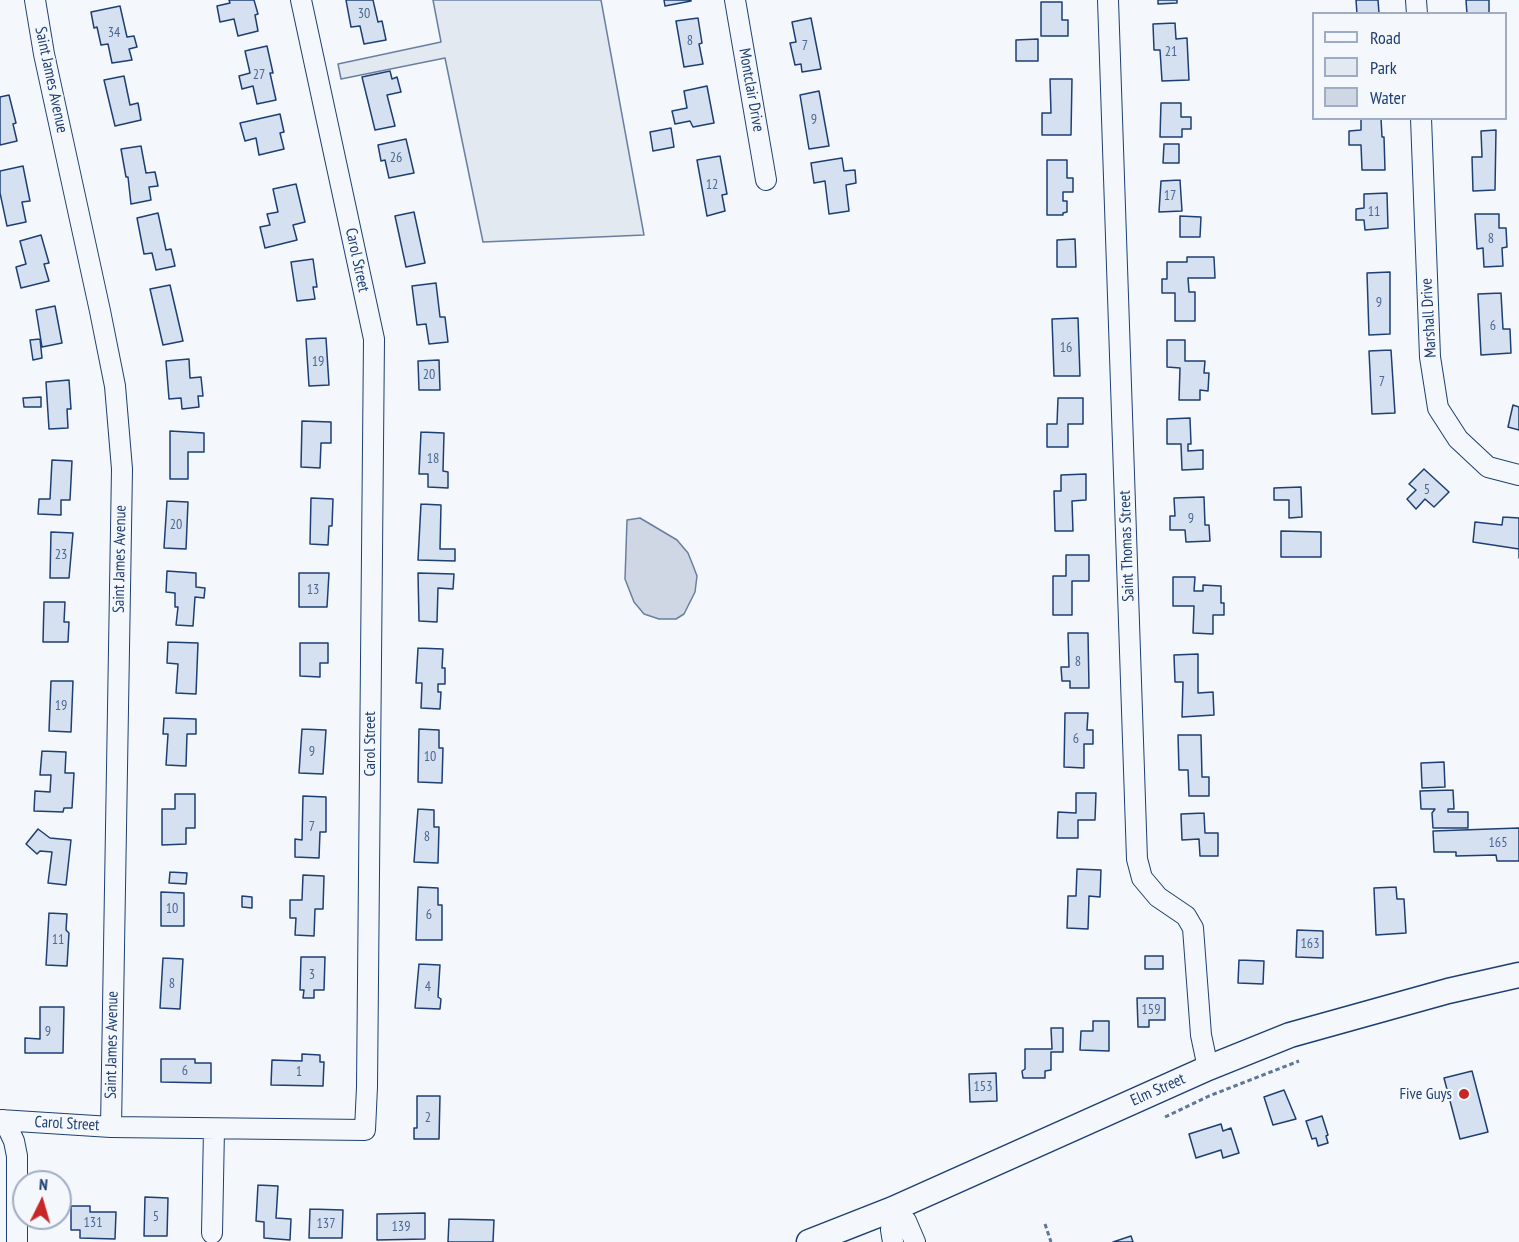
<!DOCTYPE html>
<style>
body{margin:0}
#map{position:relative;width:1519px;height:1242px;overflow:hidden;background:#f4f7fb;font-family:"PT Sans Narrow",sans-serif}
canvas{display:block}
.legend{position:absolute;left:1312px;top:12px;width:195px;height:108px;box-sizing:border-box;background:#f4f7fb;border:2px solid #9eadc5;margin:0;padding:8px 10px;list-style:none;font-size:18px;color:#1d3f73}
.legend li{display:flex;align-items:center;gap:12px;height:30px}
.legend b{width:30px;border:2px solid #9eadc5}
.north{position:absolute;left:12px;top:1170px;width:60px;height:60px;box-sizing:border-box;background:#f4f7fb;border:2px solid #9eadc5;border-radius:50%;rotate:5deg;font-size:16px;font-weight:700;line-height:24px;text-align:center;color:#1d3f73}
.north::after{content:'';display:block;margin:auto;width:21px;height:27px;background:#c62828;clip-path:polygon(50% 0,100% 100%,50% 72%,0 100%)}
</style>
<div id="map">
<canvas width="1519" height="1242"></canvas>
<ul class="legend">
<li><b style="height:8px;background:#f4f7fb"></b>Road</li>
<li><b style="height:16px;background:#e3e9f0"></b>Park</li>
<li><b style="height:16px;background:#cfd7e4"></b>Water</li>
</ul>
<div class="north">N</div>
</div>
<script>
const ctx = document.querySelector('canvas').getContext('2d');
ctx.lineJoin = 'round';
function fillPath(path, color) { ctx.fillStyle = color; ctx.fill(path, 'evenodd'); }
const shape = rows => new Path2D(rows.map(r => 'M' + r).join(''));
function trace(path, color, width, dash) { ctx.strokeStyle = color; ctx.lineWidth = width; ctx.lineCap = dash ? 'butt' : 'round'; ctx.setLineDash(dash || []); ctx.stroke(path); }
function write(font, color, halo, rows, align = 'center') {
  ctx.font = font + ' "PT Sans Narrow",sans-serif'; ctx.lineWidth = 4.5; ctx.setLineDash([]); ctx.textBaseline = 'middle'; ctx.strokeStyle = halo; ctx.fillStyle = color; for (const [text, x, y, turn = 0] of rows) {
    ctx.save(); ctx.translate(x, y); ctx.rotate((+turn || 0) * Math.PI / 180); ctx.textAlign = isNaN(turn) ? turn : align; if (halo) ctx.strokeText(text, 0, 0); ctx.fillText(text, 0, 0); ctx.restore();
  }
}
const green = shape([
 [433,0,601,0,644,235,483,242,445,58,341,79,338,64,441,42,433,0]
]);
fillPath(green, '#e3e9f0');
trace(green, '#687fa3', 1.5);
const water = shape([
 [640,518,677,540,688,553,694,568,697,576,695,592,684,614,676,619,659,619,644,614,634,602,625,579,627,520,640,518]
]);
fillPath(water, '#cfd7e4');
trace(water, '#687fa3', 1.5);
const building = shape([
 [229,0,254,0,258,14,255,15,258,31,238,36,234,19,220,22,217,6,230,3,229,0],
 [346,0,373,0,378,22,382,21,386,40,364,44,360,26,351,27,346,0],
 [664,0,691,0,691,1,665,6,664,0],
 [1158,0,1177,0,1177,3,1158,4,1158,0],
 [1356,0,1378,0,1379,13,1357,14,1356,0],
 [1466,0,1489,0,1489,14,1467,14,1466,0],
 [1041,2,1062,2,1062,20,1068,20,1068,36,1041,36,1041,2],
 [120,6,127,37,134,36,137,47,129,49,132,60,112,63,108,44,101,45,97,27,94,28,91,12,120,6],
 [698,18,702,43,699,44,703,64,684,67,676,21,698,18],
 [811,18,821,69,802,72,801,64,795,65,790,43,796,42,792,22,811,18],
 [1175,23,1176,39,1187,38,1189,80,1162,81,1160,50,1154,50,1153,24,1175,23],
 [1038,39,1038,61,1016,61,1016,40,1038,39],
 [267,46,273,73,270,73,276,100,257,104,253,86,242,89,239,76,250,73,245,51,267,46],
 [390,71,392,79,397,77,401,92,387,95,395,126,375,130,362,77,390,71],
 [124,76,130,105,138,103,141,120,115,126,104,80,124,76],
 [1050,79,1072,79,1071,135,1042,135,1042,113,1051,113,1050,79],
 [707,86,714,123,693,127,690,121,675,124,672,111,687,108,684,91,707,86],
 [819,91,829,146,809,149,800,95,819,91],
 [9,95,16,123,13,124,17,141,0,145,0,97,9,95],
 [1161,103,1181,103,1181,117,1191,117,1191,129,1182,129,1182,137,1160,137,1161,103],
 [280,114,284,132,280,133,284,149,259,155,256,138,245,141,240,123,280,114],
 [1361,118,1381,118,1382,137,1384,137,1385,170,1362,170,1361,145,1349,145,1349,131,1361,130,1361,118],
 [671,128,674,147,653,151,650,132,671,128],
 [1496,130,1495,190,1473,191,1472,157,1482,157,1481,131,1496,130],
 [406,139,414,173,389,178,385,160,381,161,378,145,406,139],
 [1164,144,1179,144,1179,163,1163,163,1164,144],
 [141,146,146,173,155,172,158,186,149,187,151,200,131,204,128,177,126,177,121,149,141,146],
 [720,156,727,194,722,195,725,211,707,216,697,160,720,156],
 [842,158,844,171,855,170,856,183,846,185,849,211,829,214,825,181,814,183,811,163,842,158],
 [1047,160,1067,160,1067,178,1073,178,1073,192,1063,192,1063,201,1067,201,1067,212,1063,213,1063,215,1047,215,1047,160],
 [23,166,30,201,22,202,26,222,7,226,0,193,0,171,23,166],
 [1180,180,1182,211,1159,212,1161,181,1180,180],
 [296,184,305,222,293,225,297,240,265,248,260,227,270,225,267,214,278,212,273,189,296,184],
 [1387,193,1388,228,1365,230,1364,220,1356,220,1356,209,1364,208,1364,194,1387,193],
 [414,212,425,263,406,267,395,216,414,212],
 [158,213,166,250,171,249,175,266,156,270,152,253,144,254,137,218,158,213],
 [1475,214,1499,214,1499,228,1506,228,1507,247,1502,248,1503,266,1484,267,1483,248,1477,249,1475,214],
 [1180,216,1201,217,1200,237,1180,237,1180,216],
 [41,235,49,263,44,264,49,281,21,288,16,267,26,264,20,241,41,235],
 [1075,239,1076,267,1057,267,1057,240,1075,239],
 [1187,257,1214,257,1215,278,1188,278,1189,292,1195,292,1195,321,1175,321,1175,293,1162,293,1162,279,1167,279,1167,262,1187,262,1187,257],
 [313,259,317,287,313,287,315,299,297,301,291,262,313,259],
 [1390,272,1390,334,1369,335,1367,273,1390,272],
 [436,283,440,317,445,317,448,342,429,344,426,324,417,325,412,286,436,283],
 [170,285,183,341,163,345,150,289,170,285],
 [1501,293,1503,329,1510,329,1511,353,1481,355,1478,294,1501,293],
 [55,306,62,343,42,347,36,310,55,306],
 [1078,318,1080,376,1054,376,1052,319,1078,318],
 [326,338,329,385,309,386,306,339,326,338],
 [40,339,42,358,33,360,30,340,40,339],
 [1167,340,1185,340,1185,361,1205,361,1204,373,1209,373,1208,391,1200,390,1200,400,1179,400,1180,368,1167,367,1167,340],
 [1391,350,1395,413,1372,414,1369,351,1391,350],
 [189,359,190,378,201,377,203,396,198,396,199,407,182,409,181,398,169,399,166,361,189,359],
 [439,360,440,390,419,390,418,361,439,360],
 [69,380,71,409,67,409,68,428,49,429,46,382,69,380],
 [41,397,41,407,24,407,23,398,41,397],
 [1058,398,1083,398,1083,424,1068,424,1068,447,1047,447,1047,424,1057,424,1058,398],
 [1513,405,1519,407,1519,430,1508,427,1513,405],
 [1190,418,1191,444,1188,444,1188,451,1203,450,1203,469,1182,470,1181,444,1167,444,1167,419,1190,418],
 [302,421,331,422,331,443,321,443,320,468,301,467,302,421],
 [170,431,204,433,204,452,188,452,188,479,170,479,170,431],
 [421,432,444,433,443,471,448,472,448,488,428,487,428,474,419,474,421,432],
 [52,460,72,461,70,500,61,500,61,515,38,514,39,499,50,499,52,460],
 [1424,469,1449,492,1434,507,1425,499,1416,509,1407,499,1416,490,1409,484,1424,469],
 [1086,474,1086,500,1072,501,1073,531,1055,531,1054,491,1061,491,1061,475,1086,474],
 [1301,487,1302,517,1289,518,1289,500,1274,500,1274,488,1301,487],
 [1204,497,1205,525,1209,525,1210,541,1186,542,1185,530,1170,530,1170,516,1175,516,1174,498,1204,497],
 [311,498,333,499,332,526,329,526,328,545,310,544,311,498],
 [167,501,188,502,186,549,164,548,167,501],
 [421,504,441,505,440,549,455,549,455,561,418,560,421,504],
 [1503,517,1519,518,1519,558,1519,549,1473,542,1475,522,1502,525,1503,517],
 [1281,531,1321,532,1321,557,1281,557,1281,531],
 [51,532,73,533,69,578,50,578,51,532],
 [1066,555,1089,555,1089,581,1072,581,1072,615,1053,615,1053,576,1066,576,1066,555],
 [167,571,196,573,196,587,205,588,204,598,195,597,193,626,176,625,178,607,175,607,175,593,166,592,167,571],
 [299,573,329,573,327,607,299,607,299,573],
 [418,573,454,574,453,589,438,588,437,622,419,621,418,573],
 [1173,577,1195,577,1194,591,1203,591,1203,585,1221,586,1221,603,1224,603,1224,615,1213,615,1213,634,1193,633,1194,606,1173,606,1173,577],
 [44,602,65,602,64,622,69,622,68,642,43,642,44,602],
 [1068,633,1088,633,1089,688,1070,688,1070,681,1062,681,1061,667,1069,667,1068,633],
 [168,642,198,643,196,694,176,693,178,664,167,663,168,642],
 [300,643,328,643,328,663,320,663,320,677,300,676,300,643],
 [418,648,443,649,442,668,445,668,445,684,438,684,438,692,441,692,440,709,421,708,422,683,416,683,418,648],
 [1198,654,1198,693,1213,692,1214,715,1182,717,1183,682,1175,682,1174,655,1198,654],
 [51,681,73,681,71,732,49,731,51,681],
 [1065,713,1088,713,1087,730,1093,730,1093,744,1084,744,1084,768,1064,767,1065,713],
 [164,718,196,719,196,734,187,734,186,766,166,765,168,734,163,734,164,718],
 [302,729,326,730,323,774,299,773,302,729],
 [419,729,439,730,439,748,443,748,442,783,418,782,419,729],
 [1178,735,1201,735,1202,777,1209,777,1209,796,1189,796,1188,770,1179,770,1178,735],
 [42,751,66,752,65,773,74,773,72,808,64,808,63,812,34,811,35,791,50,792,51,775,40,775,42,751],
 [1444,762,1445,787,1422,788,1421,763,1444,762],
 [1453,790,1454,809,1448,809,1448,812,1468,812,1468,828,1433,828,1432,813,1435,809,1421,809,1420,791,1453,790],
 [1076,793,1096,793,1095,820,1078,820,1078,838,1057,838,1058,812,1076,813,1076,793],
 [175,794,195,794,195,828,186,828,186,844,162,845,162,809,175,809,175,794],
 [303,796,326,797,326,832,320,832,319,858,295,857,295,839,302,840,303,796],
 [418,809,434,810,434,827,439,827,438,863,414,862,418,809],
 [1204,813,1205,833,1218,833,1218,856,1200,856,1199,839,1182,840,1181,814,1204,813],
 [1519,828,1519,861,1497,861,1496,855,1456,856,1456,852,1434,852,1433,831,1519,828],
 [38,829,50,838,71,840,66,885,48,883,52,852,40,851,37,854,26,844,38,829],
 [1077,869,1101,870,1100,897,1089,896,1088,929,1067,928,1068,896,1076,896,1077,869],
 [170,872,187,873,186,884,169,883,170,872],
 [303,875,324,876,323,909,315,909,314,936,295,935,296,918,290,918,290,900,302,900,303,875],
 [418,887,438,888,438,905,442,905,442,940,416,940,418,887],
 [1396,887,1397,899,1404,899,1406,933,1376,935,1374,888,1396,887],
 [161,892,184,893,184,926,161,926,161,892],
 [242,896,252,897,252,908,242,907,242,896],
 [49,913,67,914,66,930,69,933,67,966,46,965,49,913],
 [1297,930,1323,931,1323,958,1296,957,1297,930],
 [1145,956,1163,956,1163,969,1145,969,1145,956],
 [301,957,325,957,324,990,314,990,314,998,303,998,304,990,300,990,301,957],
 [163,958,183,959,180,1009,160,1008,163,958],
 [1239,960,1264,961,1263,984,1238,983,1239,960],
 [419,964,440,965,438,997,441,999,440,1009,415,1008,419,964],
 [1137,998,1165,998,1165,1020,1149,1020,1149,1027,1138,1027,1137,998],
 [40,1007,64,1007,63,1053,25,1053,25,1038,40,1039,40,1007],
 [1093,1021,1109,1021,1109,1051,1080,1050,1081,1031,1093,1031,1093,1021],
 [1051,1028,1063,1028,1063,1052,1051,1052,1051,1070,1045,1071,1045,1078,1023,1078,1022,1071,1025,1069,1025,1049,1052,1049,1051,1028],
 [302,1054,320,1055,320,1062,324,1062,323,1086,271,1085,272,1060,302,1061,302,1054],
 [161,1059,195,1059,195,1063,211,1063,211,1083,161,1082,161,1059],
 [1472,1071,1488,1132,1460,1139,1444,1078,1472,1071],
 [996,1073,997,1101,970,1102,969,1074,996,1073],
 [1284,1090,1296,1119,1273,1125,1264,1097,1284,1090],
 [417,1096,440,1096,439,1139,414,1139,414,1128,417,1128,417,1096],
 [1322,1116,1328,1135,1326,1136,1328,1143,1318,1146,1316,1138,1312,1139,1306,1121,1322,1116],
 [1221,1124,1223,1131,1231,1128,1239,1153,1223,1158,1221,1150,1196,1158,1189,1134,1221,1124],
 [258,1185,278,1186,276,1218,291,1219,290,1240,264,1238,264,1222,256,1221,258,1185],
 [145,1197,168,1198,167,1236,144,1236,145,1197],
 [71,1206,90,1206,90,1212,116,1212,115,1239,80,1238,80,1230,71,1230,71,1206],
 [310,1209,343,1210,342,1238,309,1238,310,1209],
 [425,1213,425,1239,377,1240,377,1214,425,1213],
 [449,1219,494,1220,493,1242,448,1242,449,1219],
 [1131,1236,1133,1242,1113,1242,1131,1236]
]);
fillPath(building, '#d5e0f0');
trace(building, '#1d3f73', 1.5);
const minor = shape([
 [35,0,44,54,100,311,115,386,122,469,111,1127],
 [735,0,766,180],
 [1108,0,1137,859,1142,878,1158,897,1186,916,1193,928,1201,1035,1208,1068],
 [1416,0,1417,14],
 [1421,118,1430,357,1438,408,1458,439,1488,467,1519,475],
 [0,1120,111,1127,365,1130,367,1087,374,339,301,0],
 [4,1120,14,1141,17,1156,17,1242],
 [893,1209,906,1221,915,1242],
 [212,1233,214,1129],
 [893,1242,891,1230,893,1209]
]);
const major = shape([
 [809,1242,893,1209,1208,1068,1290,1035,1448,991,1519,975]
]);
trace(minor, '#1d3f73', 22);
trace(major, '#1d3f73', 27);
trace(shape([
 [1165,1117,1209,1096,1299,1061],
 [1045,1224,1051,1242]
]), '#5e769c', 3, [4.5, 3]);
trace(minor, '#f4f7fb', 20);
trace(major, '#f4f7fb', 24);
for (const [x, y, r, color] of [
 [1464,1094,6,"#c62828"]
]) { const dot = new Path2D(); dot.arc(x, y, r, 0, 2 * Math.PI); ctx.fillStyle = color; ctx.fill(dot); trace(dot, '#f4f7fb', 2); }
write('14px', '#4b6792', null, [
 ["30",364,14],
 ["34",114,33],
 ["8",690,41],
 ["7",805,46],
 ["21",1171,52],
 ["27",259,75],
 ["9",814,120],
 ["26",396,158],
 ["12",712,185],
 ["17",1170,196],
 ["11",1374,212],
 ["8",1491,239],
 ["9",1379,303],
 ["6",1493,326],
 ["16",1066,348],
 ["19",318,362],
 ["20",429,375],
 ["7",1382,382],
 ["18",433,459],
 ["5",1427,490],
 ["9",1191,519],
 ["20",176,525],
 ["23",61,555],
 ["13",313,590],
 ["8",1078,662],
 ["19",61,706],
 ["6",1076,739],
 ["9",312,752],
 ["10",430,757],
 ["7",312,827],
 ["8",427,837],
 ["165",1498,843],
 ["10",172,909],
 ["6",429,915],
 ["11",58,940],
 ["163",1310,944],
 ["3",312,975],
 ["8",172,984],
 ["4",428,987],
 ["159",1151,1010],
 ["9",48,1032],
 ["6",185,1071],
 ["1",299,1072],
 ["153",983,1087],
 ["2",428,1118],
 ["5",156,1217],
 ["131",93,1223],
 ["137",326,1224],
 ["139",401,1227]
]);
write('16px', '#1d3f73', '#f4f7fb', [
 ["Saint James Avenue",51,80,78],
 ["Montclair Drive",751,90,80],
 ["Carol Street",357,260,78],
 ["Marshall Drive",1429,318,-93],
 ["Saint Thomas Street",1127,546,-92],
 ["Saint James Avenue",120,559,-89],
 ["Carol Street",370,744,-90],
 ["Saint James Avenue",112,1045,-89],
 ["Elm Street",1158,1090,-24],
 ["Carol Street",67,1124,3]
]);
write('16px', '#1d3f73', '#f4f7fb', [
 ["Five Guys",1452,1094]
], 'right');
</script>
